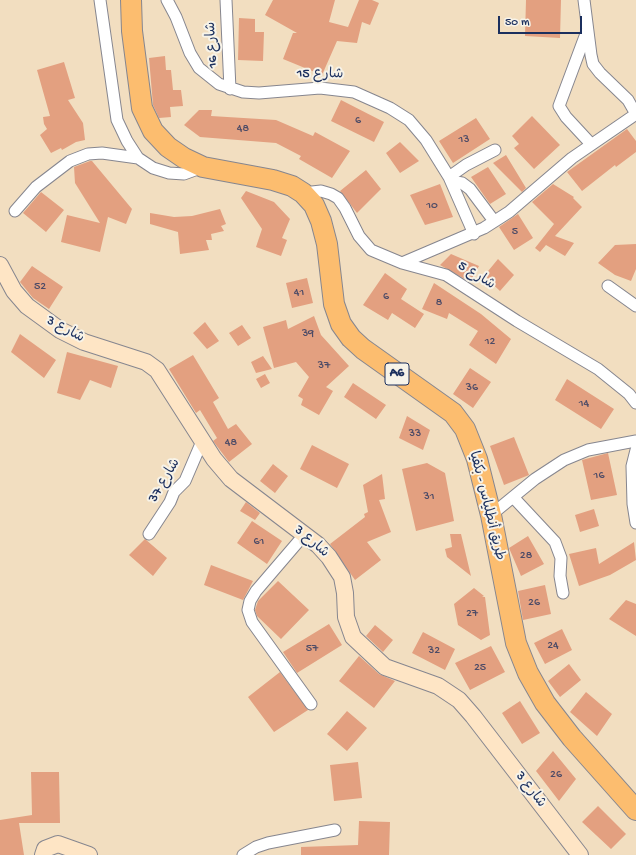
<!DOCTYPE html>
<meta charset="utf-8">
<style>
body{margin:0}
#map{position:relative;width:636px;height:855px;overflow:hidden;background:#f2dec0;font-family:"Gochi Hand",sans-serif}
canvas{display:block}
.scale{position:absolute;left:498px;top:16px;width:84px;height:18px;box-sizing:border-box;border:2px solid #1b2f5e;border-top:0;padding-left:5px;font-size:12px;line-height:14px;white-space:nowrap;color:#1b2f5e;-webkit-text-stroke:3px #f7f3e8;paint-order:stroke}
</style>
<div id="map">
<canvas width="636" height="855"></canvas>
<div class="scale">50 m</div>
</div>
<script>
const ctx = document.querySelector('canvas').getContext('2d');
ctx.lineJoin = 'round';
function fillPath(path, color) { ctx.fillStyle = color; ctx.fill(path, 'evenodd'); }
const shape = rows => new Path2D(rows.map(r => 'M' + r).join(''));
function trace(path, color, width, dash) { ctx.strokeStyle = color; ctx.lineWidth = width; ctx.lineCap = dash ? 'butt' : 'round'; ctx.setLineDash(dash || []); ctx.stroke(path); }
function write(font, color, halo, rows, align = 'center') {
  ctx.font = font + ' "Gochi Hand","Playpen Sans Arabic",sans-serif'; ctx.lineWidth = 4; ctx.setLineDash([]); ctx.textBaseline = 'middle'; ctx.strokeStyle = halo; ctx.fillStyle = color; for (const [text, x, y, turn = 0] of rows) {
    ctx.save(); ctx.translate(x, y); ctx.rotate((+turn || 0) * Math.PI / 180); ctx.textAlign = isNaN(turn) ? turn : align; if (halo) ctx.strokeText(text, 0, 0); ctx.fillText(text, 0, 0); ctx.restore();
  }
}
fillPath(shape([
 [273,0,335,0,329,22,348,27,359,0,372,0,379,3,370,25,362,22,357,43,337,41,322,75,283,59,293,33,297,33,265,15],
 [526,0,561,0,560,38,525,36],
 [239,18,255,19,255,32,264,32,263,61,238,60],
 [165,56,166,70,171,70,173,90,181,90,183,106,170,107,171,117,159,118,153,105,149,58],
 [64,62,75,98,68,100,83,123,85,140,76,142,62,150,61,148,51,153,40,135,47,129,44,124,43,117,50,116,37,70],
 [341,100,384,122,374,142,331,121],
 [199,110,212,110,211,116,276,120,313,136,315,132,350,151,332,178,299,159,301,156,276,143,200,137,184,125],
 [532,116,560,145,534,169,514,148,519,144,512,136],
 [476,118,490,139,453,163,439,141],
 [627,129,636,141,636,152,616,167,615,165,582,191,567,172],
 [400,142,419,161,400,173,386,153],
 [506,155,526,188,522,192,493,163],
 [90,161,92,161,132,209,126,224,108,217,100,252,61,242,67,215,100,223,75,183,74,167],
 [488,167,506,194,490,204,471,177],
 [366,170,381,189,357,213,340,191],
 [440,184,453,217,425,225,410,195],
 [553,184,574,197,573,198,582,207,555,236,574,243,565,256,546,245,540,252,535,248,554,224,532,202],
 [246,191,274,202,290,219,282,238,287,240,281,256,256,247,262,229,241,198],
 [41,192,64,210,46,232,23,213],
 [220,209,226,224,221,226,224,231,211,234,212,240,206,240,209,250,180,254,178,232,150,224,150,213,174,217,192,216],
 [518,214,533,238,514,250,499,227],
 [636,244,636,269,631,281,615,275,598,263,615,245],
 [451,254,479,266,470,282,440,265],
 [498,259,514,275,500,291,484,276],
 [32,266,63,287,49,309,33,298,20,282],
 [385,273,407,289,401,299,424,314,415,328,392,313,388,320,363,305],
 [307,278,313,303,292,308,286,283],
 [434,283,481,314,511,339,496,364,469,345,478,331,449,313,447,319,422,309],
 [314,316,321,335,349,366,326,387,333,391,319,415,301,405,303,399,298,396,309,377,296,362,274,368,263,327,286,320,288,329],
 [205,322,219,341,207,349,193,333],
 [242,325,251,338,238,346,229,333],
 [20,334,56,360,44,378,11,352],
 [67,352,118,366,111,388,90,380,80,400,57,393],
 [193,355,219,398,213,402,228,429,236,424,252,444,229,462,213,441,217,438,200,410,196,413,169,369],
 [263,356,272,369,256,373,251,362],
 [470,368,491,382,473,408,453,394],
 [265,374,270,383,261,388,256,379],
 [567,379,614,409,601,429,555,400],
 [353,383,386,405,376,419,344,397],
 [407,416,430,430,423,450,399,438],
 [514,437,529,475,504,485,490,446],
 [312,445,349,464,337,488,300,469],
 [608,453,617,495,591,500,582,460],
 [427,463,445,473,454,521,416,531,402,469],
 [273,464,288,476,275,493,260,481],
 [382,474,385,499,379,500,391,532,367,542,381,560,355,580,330,544,365,517,364,514,368,512,363,485],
 [246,502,260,513,255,520,240,511],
 [594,509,599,526,580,532,575,515],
 [252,521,282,541,267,564,237,543],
 [450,534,461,534,471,576,447,557,445,549,452,547],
 [528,536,544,564,521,576,509,548],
 [145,539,167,558,153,576,129,555],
 [634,542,636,560,610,575,579,586,569,554,596,548,599,564],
 [211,565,253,581,243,600,204,585],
 [278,581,309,610,281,639,257,616,255,610,258,601],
 [545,585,551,614,523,620,518,591],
 [474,588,484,596,482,597,485,597,490,635,481,640,458,625,454,604],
 [626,600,636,604,636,636,609,619],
 [329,624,342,645,297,673,283,652],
 [375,625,393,640,383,652,366,636],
 [562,629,572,650,545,664,534,643],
 [423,632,455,649,445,670,412,653],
 [491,646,505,672,470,690,455,663],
 [359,656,379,674,395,681,374,708,339,681],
 [569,664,581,680,560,697,548,681],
 [280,672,308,710,274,732,248,697],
 [586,692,612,714,597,736,570,712],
 [520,701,540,733,522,744,502,713],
 [347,711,367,728,347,751,327,734],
 [553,751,576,779,559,801,536,771],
 [358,762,362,798,334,801,330,765],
 [31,772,59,772,60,823,19,823,24,855,0,855,0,820,32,815],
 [598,806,626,834,611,849,582,822],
 [359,821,390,822,389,855,301,855,301,847,358,845]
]), '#e3a080');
const street = shape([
 [100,0,117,120,127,141,138,158,153,168,169,173,184,174,203,167],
 [167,0,176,17,190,53,199,68,219,84,243,92,259,93,320,88,354,92,390,108,409,120,426,140,449,177,474,234],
 [226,0,230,89],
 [587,31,559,106,566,117,591,144],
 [449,177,466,165,495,150],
 [451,181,462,183,470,189,494,221],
 [303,193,321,191,331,194,338,198,345,208,359,236,371,250,402,263,446,275,517,321,598,369,629,394,636,403],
 [15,211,36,187,70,161,88,154,102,153,138,158],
 [402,263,484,228,509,212,572,158,636,114,628,100,600,73,593,64,591,55,584,0],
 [608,286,636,306],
 [636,450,632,466,633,504,636,523],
 [513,497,555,542,561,558,560,576,563,593],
 [491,515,535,479,564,460,588,450,636,441],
 [149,534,170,502,174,492,185,481,200,446,204,443],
 [304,535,256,591,250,601,248,610,252,622,311,704],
 [243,855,256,847,268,843,335,830]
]);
const secondary = shape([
 [0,265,14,291,27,306,60,330,84,342,146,362,157,370,214,459,231,479,318,545,329,557,342,577,345,593,346,617,353,637,385,667,438,686,459,700,473,716,580,855],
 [43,855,45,849,58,844,89,855]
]);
const highway = shape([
 [131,0,132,31,142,108,153,131,168,147,184,158,203,167,273,180,292,186,303,193,314,205,321,221,327,244,334,304,341,324,351,338,363,349,453,413,465,429,477,459,491,515,516,643,528,673,545,703,572,738,636,810]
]);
trace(street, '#86868f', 13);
trace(secondary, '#86868f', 18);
trace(highway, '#86868f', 22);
trace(street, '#fff', 11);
trace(secondary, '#fee5c5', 16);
trace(highway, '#fcbd6f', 20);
write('12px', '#4d4b66', null, [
 ["6",358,121],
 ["48",243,129],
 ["13",464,140],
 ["10",432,206],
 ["5",515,232],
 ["52",40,287],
 ["41",299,293],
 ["6",386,297],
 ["8",439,303],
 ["39",308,334],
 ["12",490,342],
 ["37",324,366],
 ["36",472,388],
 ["14",584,404],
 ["33",415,434],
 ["48",231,443],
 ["16",599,476],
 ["31",429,497],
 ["61",259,542],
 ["28",526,556],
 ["26",534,603],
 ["27",472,614],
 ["24",553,646],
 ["57",312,649],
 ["32",434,651],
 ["25",480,668],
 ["26",556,775]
]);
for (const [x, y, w] of [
 [397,374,24]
]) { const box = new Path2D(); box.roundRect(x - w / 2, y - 11, w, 22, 3); ctx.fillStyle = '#f7f3e8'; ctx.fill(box); trace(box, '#1b2f5e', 1); }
write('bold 13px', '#1b2f5e', null, [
 ["A6",397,374]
]);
write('14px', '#1b2f5e', '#f7f3e8', [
 ["شارع 16",213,45,-93],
 ["شارع 15",320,75,1],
 ["شارع 5",476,276,32],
 ["شارع 3",65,330,29],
 ["شارع 37",165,481,-59],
 ["طريق أنطلياس - بكفيا",486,506,76],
 ["شارع 3",311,542,41],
 ["شارع 3",530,790,53]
]);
</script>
